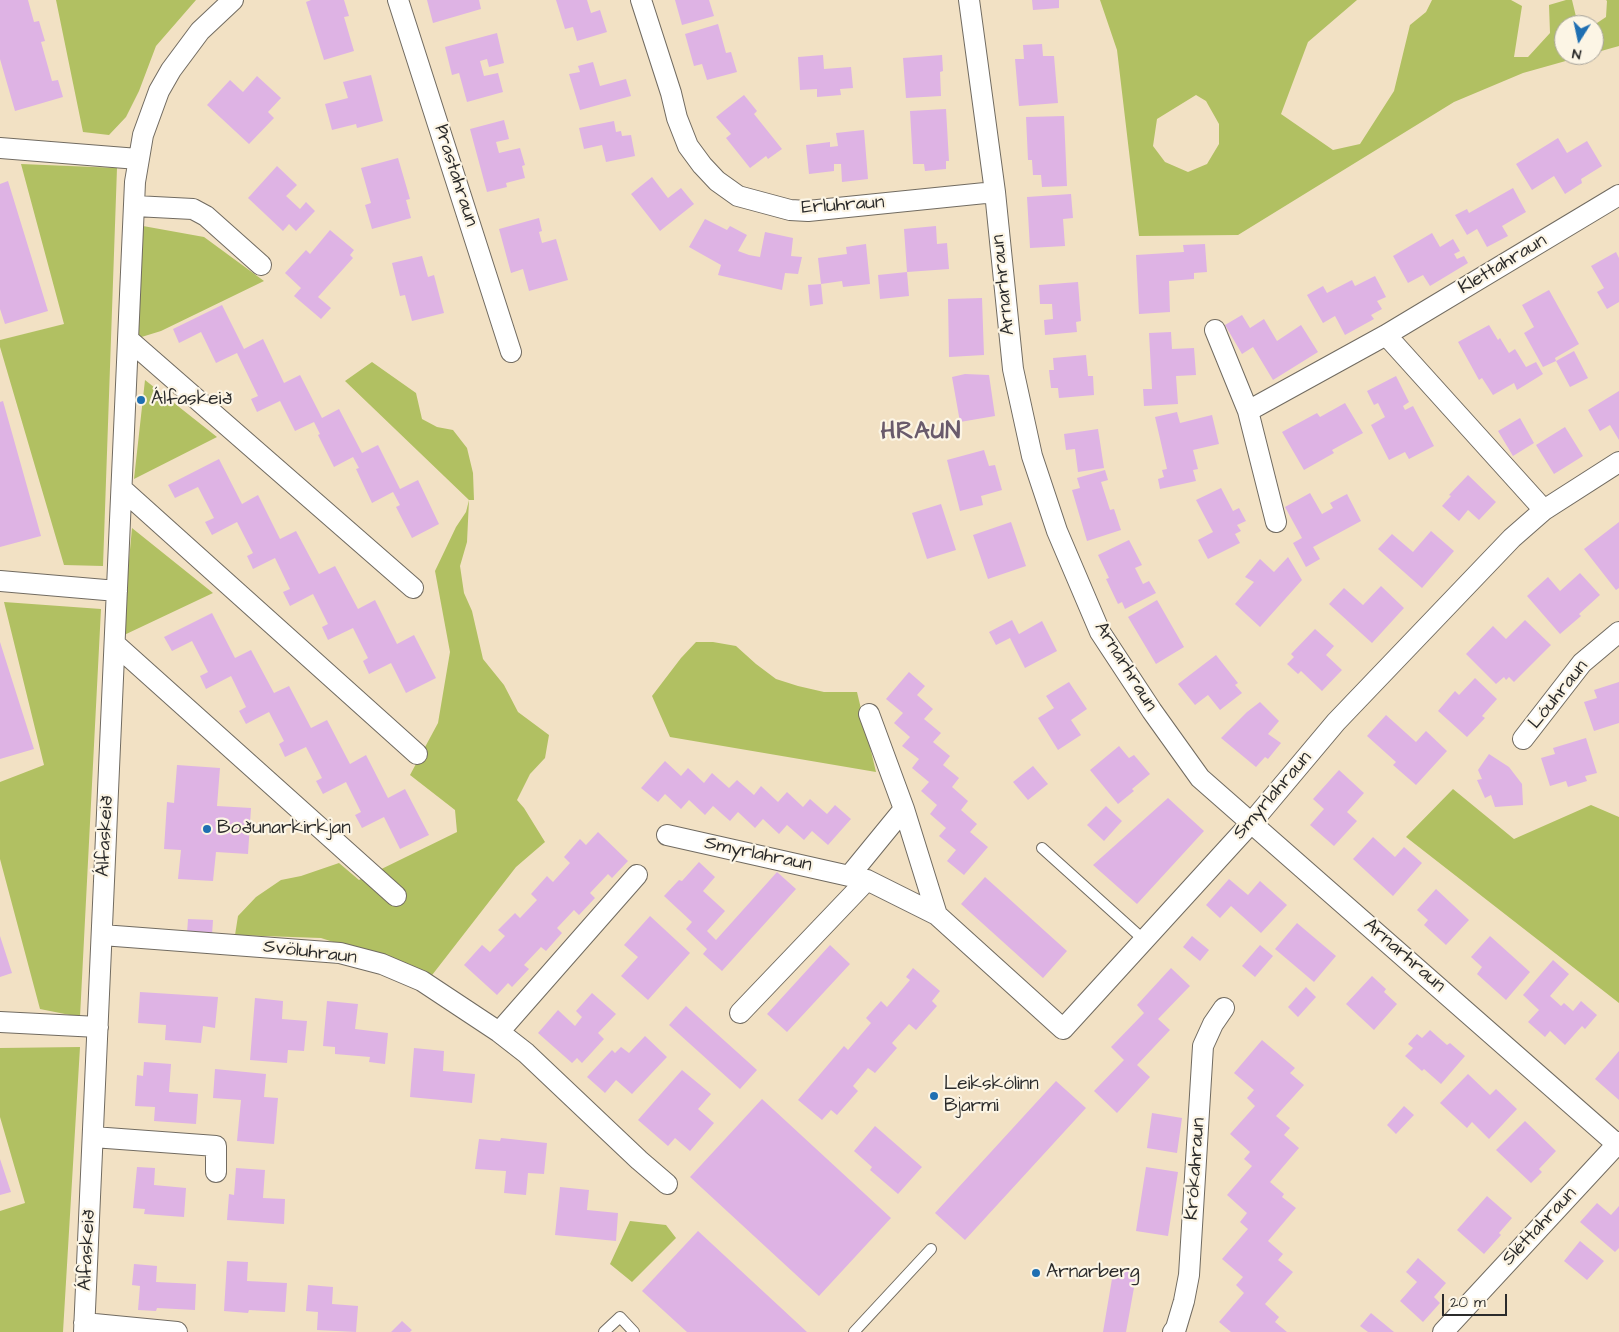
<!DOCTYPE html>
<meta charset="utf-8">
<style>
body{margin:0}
#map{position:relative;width:1619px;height:1332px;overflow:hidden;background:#f2e1c4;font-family:"Architects Daughter",sans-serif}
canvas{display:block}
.north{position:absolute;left:1554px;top:15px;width:50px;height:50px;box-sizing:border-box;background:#fcf5e5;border:1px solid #a8a49b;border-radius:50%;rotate:190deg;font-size:14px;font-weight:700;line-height:20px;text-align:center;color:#2b2b2b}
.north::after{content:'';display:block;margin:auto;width:18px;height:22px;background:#1f6fb2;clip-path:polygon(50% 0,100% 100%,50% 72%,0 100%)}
.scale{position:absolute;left:1442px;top:1294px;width:65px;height:22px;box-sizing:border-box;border:2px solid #2b2b2b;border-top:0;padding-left:6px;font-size:15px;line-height:18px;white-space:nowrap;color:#2b2b2b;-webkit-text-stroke:4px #fcf5e5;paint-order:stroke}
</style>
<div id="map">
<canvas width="1619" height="1332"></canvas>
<div class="north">N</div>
<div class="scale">20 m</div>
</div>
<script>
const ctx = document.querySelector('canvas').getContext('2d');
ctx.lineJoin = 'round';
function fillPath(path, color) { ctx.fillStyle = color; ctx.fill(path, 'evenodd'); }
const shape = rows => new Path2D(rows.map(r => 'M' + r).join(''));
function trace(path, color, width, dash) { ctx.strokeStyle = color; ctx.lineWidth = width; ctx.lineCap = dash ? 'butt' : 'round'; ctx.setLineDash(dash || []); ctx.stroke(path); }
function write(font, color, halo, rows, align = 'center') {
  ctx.font = font + ' "Architects Daughter",sans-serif'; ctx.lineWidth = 4.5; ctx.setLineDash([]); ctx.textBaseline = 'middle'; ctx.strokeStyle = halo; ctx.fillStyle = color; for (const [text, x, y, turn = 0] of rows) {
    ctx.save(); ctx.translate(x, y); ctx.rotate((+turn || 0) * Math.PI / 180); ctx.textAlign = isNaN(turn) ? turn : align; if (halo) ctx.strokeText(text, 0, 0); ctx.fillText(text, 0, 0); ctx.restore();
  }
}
fillPath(shape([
 [56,0,196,0,156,46,139,91,126,117,109,135,83,132],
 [1100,0,1357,0,1308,42,1281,114,1333,150,1360,144,1394,91,1410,25,1426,12,1432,0,1511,0,1522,6,1514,57,1528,57,1550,33,1549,5,1566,0,1572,0,1578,25,1564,25,1564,55,1587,55,1523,73,1454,102,1238,235,1139,236,1117,50],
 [1196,95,1206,101,1219,124,1219,144,1207,164,1188,172,1165,162,1153,146,1157,119],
 [1606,0,1619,0,1619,46,1594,53,1594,25,1606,17,1607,1],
 [21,164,117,168,103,566,64,565,0,347,0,340,64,324],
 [143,226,204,237,264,281,161,331,135,339],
 [372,362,416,393,422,419,437,427,453,430,467,448,473,473,474,500,469,500,467,542,460,566,464,593,472,611,483,659,504,685,518,712,549,735,545,758,530,774,517,800,524,808,545,842,516,867,429,979,413,968,321,938,235,935,238,916,256,897,281,880,301,876,339,863,359,880,457,832,455,810,410,775,438,723,450,652,435,571,456,527,466,512,469,500,345,381],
 [145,380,217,437,134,479],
 [132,528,213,593,122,636],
 [4,602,101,609,80,1017,40,1009,0,859,0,782,44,765],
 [696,642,713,642,736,646,756,664,776,679,798,686,824,692,857,692,876,772,670,737,652,696,681,658],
 [1453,789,1514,839,1591,805,1619,817,1619,1003,1406,837],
 [80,1047,63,1332,0,1332,0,1211,25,1203,0,1117,0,1048],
 [630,1221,666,1225,676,1238,632,1282,610,1264]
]), '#b1c062');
fillPath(shape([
 [0,0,28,0,34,22,39,21,45,41,41,42,52,81,58,80,63,97,15,111,0,59],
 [311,0,344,0,349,16,344,17,354,51,324,60,306,2],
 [427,0,479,0,481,9,433,23],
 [556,0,587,0,591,13,600,10,607,32,577,41,573,27,565,29],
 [675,0,709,0,714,16,682,25],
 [1032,0,1059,0,1059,8,1033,10],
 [718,24,726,53,731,52,737,72,707,80,702,64,694,66,685,34],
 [497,33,504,63,489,67,487,59,480,61,484,76,498,73,503,92,467,102,459,73,452,75,445,47],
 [1042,44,1043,56,1054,56,1058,103,1019,106,1015,59,1024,59,1023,45],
 [823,55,824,69,851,67,853,88,840,89,841,95,817,97,817,89,800,90,798,57],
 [942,55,943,71,940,72,941,96,906,98,903,58],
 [593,62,600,86,626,79,631,96,580,110,569,74,580,72,578,66],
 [371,75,383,121,357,128,356,124,332,130,325,104,348,98,343,82],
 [257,76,281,98,268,112,274,118,249,144,207,105,230,80,243,92],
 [744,95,757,111,754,114,782,149,768,159,766,156,750,168,726,138,731,134,716,117],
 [946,109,949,161,946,161,946,169,925,171,924,164,913,164,910,111],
 [1064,116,1067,186,1042,187,1041,175,1033,175,1032,160,1028,160,1026,117],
 [504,120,509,139,496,142,499,153,520,148,525,165,522,166,525,178,506,183,507,187,487,192,470,129],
 [614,121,616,132,621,131,622,136,631,135,635,156,606,162,602,145,584,149,579,128],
 [864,130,868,179,842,182,841,164,834,164,834,171,809,174,806,145,830,142,830,147,838,146,836,133],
 [1558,138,1567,153,1587,141,1602,166,1581,179,1582,183,1565,194,1554,176,1532,190,1516,164],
 [398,158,410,199,406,200,411,218,372,229,365,205,371,203,361,168],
 [277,166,297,185,286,196,300,209,306,202,315,211,296,231,289,224,283,231,248,198],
 [652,177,668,198,681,188,694,204,660,231,631,194],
 [8,181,48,311,5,324,0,309,0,184],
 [1513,188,1526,212,1502,226,1508,236,1487,247,1477,229,1467,235,1455,215,1467,209,1469,213],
 [1071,194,1073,218,1063,219,1065,246,1030,248,1027,197],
 [539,218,542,231,539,232,542,243,556,239,568,280,529,291,523,269,511,273,499,229],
 [705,219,727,230,730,226,747,235,738,251,749,255,760,257,765,232,793,238,791,256,802,257,798,274,785,273,782,290,718,275,721,265,689,247],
 [936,226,937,244,947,243,949,269,907,272,904,229],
 [330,230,354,250,350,255,353,258,318,297,331,308,321,319,294,296,301,288,285,273,306,250,310,254],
 [1432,233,1440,247,1453,239,1460,251,1454,254,1457,259,1464,256,1468,263,1430,286,1423,275,1408,283,1393,256],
 [866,244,870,284,843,287,842,281,821,284,818,258,847,254,846,247],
 [1205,244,1207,272,1194,273,1194,279,1169,281,1170,312,1139,314,1136,255,1184,252,1183,245],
 [1616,252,1619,258,1619,302,1607,309,1597,292,1604,288,1591,266],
 [422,256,428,277,434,275,444,313,412,321,405,295,400,296,392,263],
 [907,272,909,296,880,299,878,275],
 [1375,276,1386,297,1377,301,1382,309,1371,315,1374,319,1345,335,1335,316,1323,323,1307,295,1323,286,1327,293,1352,280,1355,286],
 [1078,282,1081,321,1076,322,1077,332,1045,335,1044,320,1053,319,1052,304,1040,304,1039,285],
 [821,284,823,304,810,306,808,285],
 [1549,290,1579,344,1555,358,1556,361,1574,351,1588,378,1570,387,1556,361,1543,367,1524,333,1534,327,1522,305],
 [982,298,984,355,949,357,948,299],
 [222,305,244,349,263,339,284,383,300,375,322,418,339,409,362,453,378,445,400,489,418,480,439,524,412,538,396,507,400,505,393,492,372,503,356,469,359,468,353,457,334,467,318,435,320,434,314,422,295,431,280,401,257,412,251,399,258,396,237,353,216,363,201,332,179,343,173,329],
 [1242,315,1250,328,1264,319,1277,341,1301,325,1318,352,1273,380,1253,347,1242,354,1225,325],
 [1489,325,1498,340,1500,338,1509,353,1515,349,1526,367,1536,362,1543,374,1517,390,1514,383,1493,395,1482,378,1479,380,1458,342],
 [1171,332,1172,349,1194,348,1196,375,1176,376,1178,404,1144,406,1143,389,1152,389,1149,333],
 [1086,355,1088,376,1093,376,1094,395,1059,398,1058,388,1051,388,1049,370,1054,370,1053,358],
 [965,374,989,375,995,416,960,422,952,377],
 [1396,376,1409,402,1403,406,1405,410,1413,406,1434,446,1409,459,1405,452,1389,460,1371,425,1385,417,1378,403,1374,405,1367,391],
 [1619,391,1619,440,1610,425,1600,431,1588,410],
 [3,401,41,536,0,547,0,402],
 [1345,403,1363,433,1332,450,1334,453,1304,470,1282,432,1317,413,1320,417],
 [1177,412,1180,423,1212,415,1219,444,1193,450,1198,469,1193,470,1196,481,1160,489,1158,479,1164,477,1162,470,1167,469,1155,417],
 [1520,418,1534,443,1513,456,1498,431],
 [1565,427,1583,456,1554,474,1536,445],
 [1098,429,1104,468,1078,472,1075,449,1066,450,1064,434],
 [984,450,989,466,995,465,1002,490,981,496,983,505,960,511,947,460],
 [219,459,242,504,258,495,280,539,296,531,319,574,335,566,358,609,375,600,397,644,414,635,436,678,406,693,391,663,369,674,363,661,368,658,353,628,328,640,322,627,328,624,313,594,290,606,283,592,290,589,275,558,253,569,247,556,253,553,237,522,212,535,205,522,214,518,198,487,175,498,168,485],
 [1105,470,1108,480,1101,482,1110,510,1114,509,1121,530,1087,541,1072,490,1080,488,1077,478],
 [1468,475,1496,502,1479,520,1468,510,1459,521,1442,506,1451,496,1449,495],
 [1221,488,1233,511,1239,508,1246,521,1237,525,1241,531,1235,534,1240,543,1208,559,1198,540,1213,532,1196,500],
 [1310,493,1322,514,1333,508,1330,503,1347,494,1361,521,1313,547,1320,559,1306,567,1293,543,1302,538,1285,507],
 [941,504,956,550,927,559,912,513],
 [1011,522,1026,566,988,579,973,535],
 [1619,522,1619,588,1616,590,1584,549],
 [1431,531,1454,551,1422,588,1378,549,1392,534,1413,552],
 [1129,540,1142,565,1135,568,1143,584,1149,581,1156,593,1125,609,1122,602,1118,604,1106,579,1109,578,1098,555],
 [1288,557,1302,580,1260,627,1235,604,1254,582,1245,577,1260,559,1274,572],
 [1580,573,1600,595,1579,614,1581,616,1560,634,1527,596,1548,577,1560,591],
 [1381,586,1404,608,1372,643,1329,604,1344,588,1363,605],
 [1157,600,1184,647,1156,664,1128,617],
 [212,613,235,658,251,650,274,693,289,686,311,728,327,720,350,764,366,755,388,798,405,789,429,835,400,849,384,817,362,828,355,815,361,812,346,782,323,794,316,781,322,778,306,747,285,757,279,744,284,741,269,712,246,724,239,711,246,707,231,676,206,689,200,676,208,672,192,641,172,651,164,637],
 [1012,620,1019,634,1042,621,1057,651,1025,668,1010,638,996,645,989,632],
 [1525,620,1551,645,1514,682,1509,677,1506,680,1504,677,1496,684,1466,654,1493,626,1506,639],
 [1315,629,1334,646,1326,655,1342,670,1322,691,1301,671,1298,674,1287,664,1294,657,1291,654],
 [0,642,34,749,0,759],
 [1216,655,1238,683,1235,685,1242,693,1220,710,1208,695,1195,705,1178,684],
 [909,672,925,686,917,695,933,709,924,719,941,733,933,742,950,756,943,765,959,778,952,787,968,801,961,810,977,824,970,832,988,847,964,875,947,861,956,850,939,836,946,828,930,814,937,805,921,791,929,782,912,768,919,759,902,746,910,737,894,723,903,713,886,699],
 [1475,678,1497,699,1482,716,1485,718,1467,737,1438,711,1455,691,1459,695],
 [1069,682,1087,709,1071,720,1081,735,1058,750,1038,718,1054,708,1046,696],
 [1619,682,1619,723,1594,731,1584,702,1597,698,1594,690],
 [1260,702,1279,721,1268,734,1281,743,1268,759,1265,757,1256,767,1221,738,1247,712],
 [1386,715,1416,742,1426,731,1447,751,1416,785,1393,765,1396,762,1367,736],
 [1586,738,1597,773,1585,776,1587,781,1568,787,1566,781,1550,786,1541,758,1555,754,1553,748],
 [1119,746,1129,758,1134,755,1150,774,1132,789,1134,791,1118,804,1090,770],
 [1489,754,1509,767,1522,784,1523,805,1495,807,1491,795,1485,798,1477,780,1482,779,1478,770],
 [665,761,681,776,688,768,704,783,712,773,729,788,737,780,754,795,761,786,778,802,787,792,803,807,810,799,827,814,835,805,851,819,828,845,812,831,804,840,787,825,779,834,763,819,755,828,738,812,730,821,713,806,705,815,689,800,681,809,665,794,658,802,641,788],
 [177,765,220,768,217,806,251,808,248,854,216,852,213,881,178,879,181,850,164,849,167,802,174,803],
 [1033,766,1048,784,1028,800,1013,782],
 [1339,770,1364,793,1347,812,1357,821,1334,846,1310,825,1324,809,1313,799],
 [1168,798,1204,831,1137,904,1093,865],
 [1106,806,1122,821,1104,841,1087,825],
 [598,832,628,861,612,878,608,874,590,893,595,898,579,915,574,910,557,928,562,933,546,951,541,947,524,965,529,969,512,987,508,983,497,995,464,965,482,945,490,952,505,936,498,930,515,913,520,918,537,900,531,894,547,876,553,882,570,863,564,857,580,839,586,845],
 [1373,837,1395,857,1404,847,1422,863,1393,896,1353,859],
 [699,862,715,877,703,891,725,911,707,931,716,940,777,872,796,889,722,971,703,954,707,949,686,929,692,922,664,896,679,880,682,881],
 [985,877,1067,951,1043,978,961,904],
 [1229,879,1248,895,1260,881,1287,905,1261,933,1231,906,1220,918,1206,905],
 [1436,889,1469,920,1446,945,1424,925,1428,920,1417,910],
 [650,916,690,953,648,1000,621,976,638,957,624,945],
 [188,919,213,920,212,935,187,934],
 [1297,923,1336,956,1314,982,1275,949],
 [0,936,12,973,0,977],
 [1192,936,1209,950,1200,961,1183,947],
 [1490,936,1530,972,1506,1000,1477,974,1482,967,1471,957],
 [830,945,850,964,787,1032,767,1014],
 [1260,945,1273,956,1255,977,1242,966],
 [1553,960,1569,974,1550,996,1561,1006,1564,1003,1573,1011,1581,1001,1597,1015,1585,1029,1582,1026,1565,1045,1550,1031,1545,1037,1528,1022,1539,1010,1523,995],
 [913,968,940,991,932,1001,937,1006,916,1030,909,1024,892,1043,897,1048,875,1073,868,1068,853,1086,858,1091,837,1115,831,1110,822,1120,798,1100,844,1046,848,1050,871,1023,866,1018,881,1001,887,1007,910,980,906,977],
 [1171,968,1190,986,1158,1019,1170,1030,1137,1065,1150,1077,1117,1113,1094,1091,1124,1060,1111,1047,1144,1013,1137,1005],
 [1372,976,1386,989,1384,992,1397,1004,1374,1030,1346,1004],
 [1306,987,1316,997,1298,1017,1288,1007],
 [140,992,218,997,215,1028,203,1026,201,1043,165,1040,166,1025,138,1023],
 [592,993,616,1014,598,1033,604,1039,582,1063,577,1058,572,1063,538,1033,558,1010,575,1026,582,1017,576,1011],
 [255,998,283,1001,282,1019,307,1021,304,1051,288,1050,287,1063,250,1060],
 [327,1001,358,1004,355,1029,388,1033,385,1064,369,1062,370,1057,335,1054,335,1047,323,1046],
 [686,1006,757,1070,740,1089,669,1025],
 [1430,1030,1447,1045,1450,1043,1465,1056,1441,1084,1424,1069,1422,1071,1405,1056,1413,1048,1408,1044,1417,1034,1422,1038],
 [645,1036,667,1057,632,1094,616,1080,605,1093,587,1077,612,1050,615,1053,621,1047,629,1053],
 [1262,1040,1295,1068,1290,1073,1304,1085,1276,1116,1290,1128,1284,1135,1299,1148,1270,1182,1284,1194,1282,1197,1296,1208,1268,1241,1283,1254,1278,1260,1293,1272,1265,1304,1279,1317,1275,1322,1287,1332,1231,1332,1219,1322,1244,1293,1236,1285,1243,1277,1222,1259,1248,1229,1240,1222,1247,1213,1227,1195,1252,1166,1244,1159,1250,1152,1230,1134,1255,1106,1247,1098,1254,1090,1234,1073],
 [414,1048,444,1051,443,1071,475,1074,472,1103,410,1097],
 [1619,1051,1619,1100,1595,1079],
 [144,1062,171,1064,169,1092,198,1094,196,1124,154,1121,155,1107,135,1106,137,1075,143,1076],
 [215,1069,266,1074,264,1097,278,1098,274,1144,237,1141,241,1100,213,1098],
 [682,1070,711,1094,698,1109,714,1123,690,1151,675,1138,668,1146,638,1120],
 [1468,1074,1490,1095,1496,1089,1517,1109,1489,1139,1472,1122,1467,1128,1440,1103],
 [1056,1081,1086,1108,965,1240,935,1213],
 [762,1099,891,1218,819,1296,690,1177],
 [1404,1106,1414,1115,1396,1134,1387,1125],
 [1152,1113,1182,1118,1177,1153,1147,1148],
 [1525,1121,1556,1151,1539,1169,1542,1172,1531,1183,1496,1150],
 [875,1126,922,1167,898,1194,870,1170,872,1167,854,1151],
 [501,1138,547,1143,544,1174,528,1173,526,1195,504,1193,506,1171,475,1169,479,1139,500,1141],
 [0,1159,11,1192,0,1195],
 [137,1167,155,1168,154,1185,186,1188,184,1217,144,1214,145,1209,133,1208],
 [1146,1167,1178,1172,1168,1236,1136,1231],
 [236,1168,265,1170,263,1198,285,1199,284,1224,227,1220,229,1194,234,1195],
 [560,1187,589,1190,587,1210,618,1213,616,1241,555,1235],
 [1487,1196,1512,1218,1499,1233,1501,1235,1484,1254,1457,1230],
 [1597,1203,1611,1215,1619,1206,1619,1248,1615,1252,1580,1222],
 [698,1231,807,1332,687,1332,642,1291],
 [1580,1241,1604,1261,1587,1280,1564,1261],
 [1418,1258,1446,1283,1434,1297,1440,1303,1423,1322,1400,1301,1417,1282,1406,1272],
 [227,1261,248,1262,247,1281,287,1283,285,1312,249,1310,248,1313,224,1311],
 [134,1264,157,1266,156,1282,196,1284,195,1310,157,1308,156,1311,138,1310,140,1286,132,1285],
 [1114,1267,1137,1271,1126,1332,1103,1332],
 [308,1285,333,1287,332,1304,358,1306,356,1332,317,1330,318,1312,306,1311],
 [1371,1313,1394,1332,1368,1332,1360,1326],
 [402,1321,412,1330,410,1332,391,1332]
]), '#deb3e4');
const service = shape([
 [1042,848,1144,940],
 [604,1332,620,1317,634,1332],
 [854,1332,931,1249]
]);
const minor = shape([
 [398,0,511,352],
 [641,0,671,93,677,118,688,146,702,165,717,181,738,196,790,210,808,211,995,192],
 [969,0,995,192,1013,369,1032,456,1057,531,1100,632,1152,711,1200,778,1619,1146],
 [0,148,138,159],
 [135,206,193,209,206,216,261,265],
 [1215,330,1248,411,1276,522],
 [129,340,413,588],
 [1248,411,1386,335],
 [122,489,417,754],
 [1544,510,1386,335,1619,195],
 [0,581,117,591],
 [115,644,396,896],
 [869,714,904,809,937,915],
 [1523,739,1582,663,1619,632],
 [667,835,867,880,937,915,1063,1029,1252,822,1336,722,1512,538,1544,510,1619,462],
 [850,875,904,809],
 [102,935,340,953,382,964,422,981,499,1032,526,1053,639,1160,667,1184],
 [740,1013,867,880],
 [0,1022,98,1027],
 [499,1032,637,875],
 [93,1137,216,1146,216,1172],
 [84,1323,177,1332],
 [84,1332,135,182,143,135,159,91,171,70,200,31,233,0],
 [1173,1332,1176,1328,1184,1301,1189,1275,1203,1046,1213,1024,1224,1008],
 [1443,1332,1619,1142]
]);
trace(service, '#716b61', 12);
trace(minor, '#716b61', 22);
trace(service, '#fff', 10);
trace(minor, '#fff', 20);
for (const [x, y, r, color] of [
 [141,400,5,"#1f6fb2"],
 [207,829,5,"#1f6fb2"],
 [934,1096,5,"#1f6fb2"],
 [1036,1273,5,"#1f6fb2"]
]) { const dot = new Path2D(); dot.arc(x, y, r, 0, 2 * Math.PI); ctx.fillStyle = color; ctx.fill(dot); trace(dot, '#fcf5e5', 2); }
write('19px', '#2b2b2b', '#fcf5e5', [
 ["Þrastahraun",455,176,72],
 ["Erluhraun",843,206,-4],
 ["Klettahraun",1503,265,-31],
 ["Arnarhraun",1004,285,-96],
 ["Arnarhraun",1125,667,58],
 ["Lóuhraun",1559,695,-51],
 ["Smyrlahraun",1273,796,-49],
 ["Álfaskeið",106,836,-87],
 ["Smyrlahraun",758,855,12],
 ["Svöluhraun",310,953,7],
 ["Arnarhraun",1404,956,41],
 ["Krókahraun",1196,1169,-86],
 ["Sléttahraun",1540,1227,-47],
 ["Álfaskeið",88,1250,-87]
]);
write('19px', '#2b2b2b', '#fcf5e5', [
 ["Álfaskeið",151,400],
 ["Boðunarkirkjan",217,829],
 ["Leikskólinn",944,1085],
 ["Bjarmi",944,1107],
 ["Arnarberg",1046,1273]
], 'left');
ctx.letterSpacing = '1px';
write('bold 24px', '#6a5b6c', '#fcf5e5', [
 ["HRAUN",921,433]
]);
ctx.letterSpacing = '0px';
</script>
